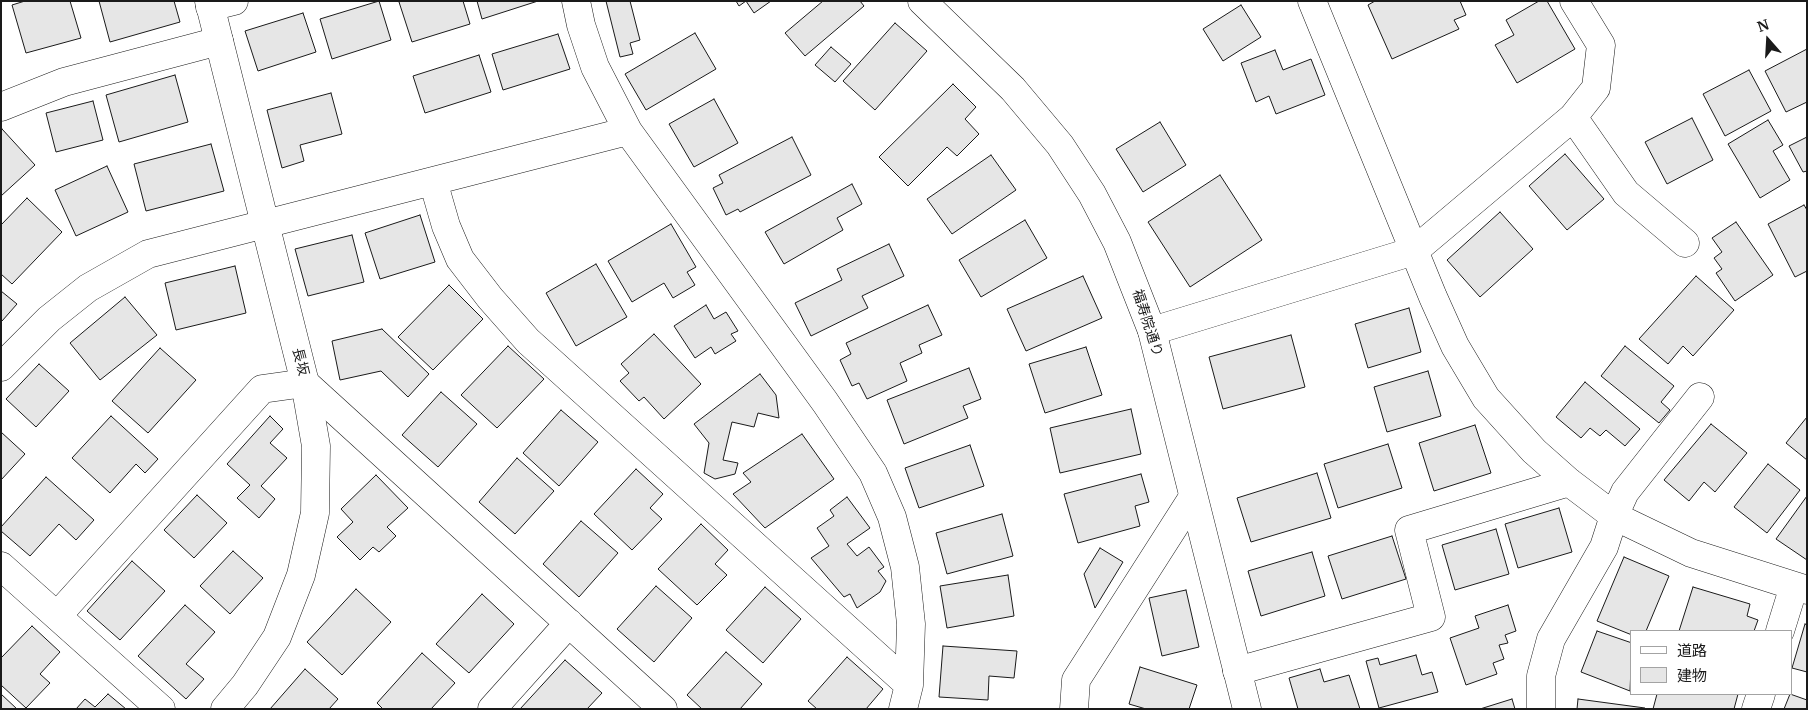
<!DOCTYPE html>
<meta charset="utf-8">
<style>
body{margin:0}
#map{position:relative;width:1808px;height:710px;overflow:hidden;background:#fff;font-family:Merriweather,"Noto Sans JP",serif}
canvas{display:block}
.frame{position:absolute;inset:0;border:2px solid #1a1a1a;pointer-events:none}
.legend{position:absolute;left:1630px;top:630px;width:162px;height:65px;box-sizing:border-box;background:#fff;border:1px solid #a3a3a3;margin:0;padding:6px 9px;list-style:none;font-size:15px;color:#1a1a1a}
.legend li{display:flex;align-items:center;gap:10px;height:25px}
.legend b{width:25px;border:1px solid #a3a3a3}
.north{position:absolute;left:1743px;top:15px;width:50px;height:50px;-webkit-text-stroke:4px #fff;paint-order:stroke;rotate:341deg;font-size:14px;font-weight:700;line-height:20px;text-align:center;color:#1a1a1a}
.north::after{content:'';display:block;margin:auto;width:18px;height:22px;background:#1a1a1a;clip-path:polygon(50% 0,100% 100%,50% 72%,0 100%)}
</style>
<div id="map">
<canvas width="1808" height="710"></canvas>
<div class="frame"></div>
<ul class="legend">
<li><b style="height:6px;background:#fff"></b>道路</li>
<li><b style="height:14px;background:#e6e6e6"></b>建物</li>
</ul>
<div class="north">N</div>
</div>
<script>
const ctx = document.querySelector('canvas').getContext('2d');
ctx.lineJoin = 'round';
function fillPath(path, color) { ctx.fillStyle = color; ctx.fill(path, 'evenodd'); }
const shape = rows => new Path2D(rows.map(r => 'M' + r).join(''));
function trace(path, color, width, dash) { ctx.strokeStyle = color; ctx.lineWidth = width; ctx.lineCap = dash ? 'butt' : 'round'; ctx.setLineDash(dash || []); ctx.stroke(path); }
function write(font, color, halo, rows, align = 'center') {
  ctx.font = font + ' Merriweather,"Noto Sans JP",serif'; ctx.lineWidth = 4; ctx.setLineDash([]); ctx.textBaseline = 'middle'; ctx.strokeStyle = halo; ctx.fillStyle = color; for (const [text, x, y, turn = 0] of rows) {
    ctx.save(); ctx.translate(x, y); ctx.rotate((+turn || 0) * Math.PI / 180); ctx.textAlign = isNaN(turn) ? turn : align; if (halo) ctx.strokeText(text, 0, 0); ctx.fillText(text, 0, 0); ctx.restore();
  }
}
const building = shape([
 [25,1,70,1,81,38,26,53,12,5,25,1],
 [99,1,174,1,180,22,110,42,99,1],
 [379,1,391,40,332,59,320,19,379,1],
 [402,1,463,1,470,24,412,42,399,2,402,1],
 [477,1,538,1,482,19,477,1],
 [606,1,630,1,640,40,630,43,633,54,620,57,606,1],
 [736,1,746,1,739,6,736,1],
 [746,1,771,1,754,13,746,1],
 [823,1,860,1,864,6,805,56,785,33,823,1],
 [1375,1,1460,1,1466,15,1454,20,1459,29,1392,59,1368,5,1375,1],
 [1539,1,1547,1,1575,49,1517,83,1495,45,1514,35,1506,20,1539,1],
 [1241,5,1261,37,1223,61,1203,29,1241,5],
 [303,13,316,52,258,71,245,31,303,13],
 [895,23,927,51,875,110,843,81,895,23],
 [695,33,716,69,646,110,625,74,695,33],
 [558,34,570,69,503,90,492,54,558,34],
 [831,47,851,64,835,82,815,65,831,47],
 [1807,49,1807,102,1786,112,1765,71,1807,49],
 [1275,50,1283,70,1311,59,1325,95,1276,114,1269,96,1256,102,1241,63,1275,50],
 [479,55,491,92,425,113,413,76,479,55],
 [1749,70,1771,111,1725,136,1703,94,1749,70],
 [175,75,188,122,119,142,106,95,175,75],
 [953,84,976,107,965,119,979,134,957,156,947,147,908,186,879,157,953,84],
 [331,93,342,134,300,145,304,161,282,168,267,110,331,93],
 [714,99,738,143,694,167,669,124,714,99],
 [93,101,103,140,56,152,46,113,93,101],
 [1692,118,1713,160,1667,184,1645,142,1692,118],
 [1768,120,1783,145,1773,151,1790,180,1760,198,1728,144,1768,120],
 [1160,122,1186,165,1143,192,1116,149,1160,122],
 [2,129,35,165,1,196,1,130,2,129],
 [792,137,811,175,740,212,738,209,726,215,713,188,723,183,719,175,792,137],
 [1807,137,1807,171,1803,172,1789,146,1807,137],
 [211,144,224,191,146,211,134,164,211,144],
 [1565,154,1604,199,1567,230,1529,186,1565,154],
 [991,155,1016,190,952,234,927,199,991,155],
 [107,166,128,212,76,236,55,190,107,166],
 [1220,175,1262,240,1190,287,1148,222,1220,175],
 [852,184,862,204,837,218,843,230,784,264,765,232,852,184],
 [27,198,62,232,12,284,1,274,1,225,27,198],
 [1804,205,1807,210,1807,271,1795,277,1768,224,1804,205],
 [1500,212,1533,249,1480,297,1447,260,1500,212],
 [420,215,435,262,380,279,365,233,420,215],
 [1025,220,1047,258,981,297,959,260,1025,220],
 [1736,222,1773,275,1735,301,1716,273,1722,269,1714,258,1722,252,1712,238,1736,222],
 [671,224,696,267,687,272,695,285,673,298,664,283,632,302,608,261,671,224],
 [352,235,364,282,308,296,295,249,352,235],
 [889,244,904,276,862,296,868,308,811,336,795,303,842,280,837,269,889,244],
 [596,264,627,317,576,346,546,293,596,264],
 [235,266,246,313,176,330,165,283,235,266],
 [1083,276,1102,318,1026,351,1007,309,1083,276],
 [1696,276,1734,310,1693,356,1683,346,1668,364,1639,339,1696,276],
 [449,285,483,319,433,370,398,337,449,285],
 [1,291,17,304,2,321,1,320,1,291],
 [125,297,157,335,100,380,70,343,125,297],
 [706,305,714,319,726,312,738,331,731,334,736,341,715,354,711,347,695,358,674,326,706,305],
 [928,305,942,335,919,345,922,353,900,363,907,381,867,399,859,383,852,386,840,360,851,354,846,343,928,305],
 [1409,308,1421,352,1368,368,1355,324,1409,308],
 [382,329,429,374,408,397,381,371,340,380,332,341,382,329],
 [654,334,701,384,664,419,644,397,639,401,620,381,629,373,621,364,654,334],
 [1291,335,1305,387,1223,409,1209,357,1291,335],
 [508,346,544,379,497,428,461,395,508,346],
 [1625,346,1674,386,1661,402,1670,410,1659,423,1601,376,1625,346],
 [1086,347,1102,395,1045,413,1029,364,1086,347],
 [160,348,196,380,148,433,112,401,160,348],
 [39,364,69,391,36,427,6,399,39,364],
 [969,368,981,399,963,406,968,418,904,444,887,400,969,368],
 [1428,371,1441,416,1387,432,1374,387,1428,371],
 [760,374,776,395,779,418,758,413,754,427,732,422,723,460,738,463,735,474,715,479,704,473,709,443,694,424,760,374],
 [1585,382,1640,429,1625,446,1606,430,1600,436,1590,428,1581,438,1556,417,1585,382],
 [441,392,477,424,438,467,402,435,441,392],
 [1131,409,1141,454,1060,473,1050,428,1131,409],
 [561,410,598,442,559,486,523,453,561,410],
 [111,416,158,459,145,473,136,464,110,493,72,458,111,416],
 [270,416,283,429,270,443,287,458,261,486,275,499,259,518,237,498,250,485,227,464,270,416],
 [1807,417,1807,460,1786,443,1807,417],
 [1711,424,1747,453,1715,492,1704,482,1689,501,1664,480,1711,424],
 [1475,425,1491,473,1434,491,1419,443,1475,425],
 [1,432,25,454,1,480,1,432],
 [802,434,834,479,765,528,733,494,751,482,743,473,802,434],
 [1388,444,1402,488,1338,508,1324,464,1388,444],
 [970,445,984,486,919,508,905,468,970,445],
 [517,458,554,491,515,534,479,502,517,458],
 [1768,464,1800,490,1767,533,1734,507,1768,464],
 [636,469,663,494,650,508,662,519,632,550,594,514,636,469],
 [1317,473,1331,518,1251,542,1237,498,1317,473],
 [1141,474,1149,502,1135,506,1140,526,1078,543,1064,494,1141,474],
 [376,475,408,508,387,527,396,536,379,552,373,547,360,560,337,537,353,522,341,509,376,475],
 [46,477,94,520,76,540,59,524,30,556,1,531,1,527,46,477],
 [197,495,227,523,194,558,164,530,197,495],
 [1807,496,1807,560,1776,539,1807,496],
 [847,497,870,528,847,544,857,556,869,547,884,567,878,571,886,581,880,592,857,608,850,594,844,597,811,558,829,546,817,528,834,516,830,510,847,497],
 [1559,508,1572,552,1518,568,1505,524,1559,508],
 [1002,514,1013,556,947,574,936,533,1002,514],
 [581,521,618,553,579,597,543,564,581,521],
 [701,524,728,550,715,564,727,575,697,605,658,569,701,524],
 [1496,529,1509,574,1455,590,1442,545,1496,529],
 [1392,536,1406,579,1342,599,1328,556,1392,536],
 [1100,548,1123,562,1095,608,1084,574,1100,548],
 [233,551,263,578,230,614,200,586,233,551],
 [1312,552,1325,596,1261,616,1248,571,1312,552],
 [1624,557,1669,576,1646,631,1632,631,1632,635,1597,621,1624,557],
 [132,561,165,591,120,640,87,611,132,561],
 [1008,575,1014,616,947,628,940,586,1008,575],
 [656,586,692,618,654,662,617,629,656,586],
 [765,587,801,619,763,663,726,630,765,587],
 [1693,587,1750,604,1747,616,1758,620,1754,631,1679,631,1693,587],
 [356,589,391,622,342,675,307,642,356,589],
 [1186,590,1199,647,1162,656,1149,598,1186,590],
 [482,594,514,624,469,673,436,644,482,594],
 [185,605,215,632,186,664,204,679,186,699,138,656,185,605],
 [1508,605,1516,631,1505,635,1508,643,1499,645,1504,659,1493,663,1497,674,1466,685,1450,638,1479,628,1475,616,1508,605],
 [1805,624,1807,625,1807,672,1792,668,1805,624],
 [32,626,60,652,40,674,50,683,26,708,1,685,1,658,32,626],
 [1597,631,1632,643,1630,691,1581,672,1597,631],
 [943,646,1017,651,1014,678,989,676,988,700,939,697,943,646],
 [726,652,762,684,740,709,702,709,687,695,726,652],
 [422,653,455,683,431,709,383,709,377,703,422,653],
 [1416,655,1422,675,1432,672,1438,692,1379,708,1366,661,1378,658,1380,665,1416,655],
 [847,657,883,689,866,709,817,709,808,701,847,657],
 [565,660,602,693,587,709,520,709,565,660],
 [1140,667,1197,685,1189,709,1146,709,1129,704,1140,667],
 [305,669,338,699,329,709,270,709,305,669],
 [1320,669,1324,682,1349,675,1360,709,1298,709,1289,678,1320,669],
 [1,694,17,709,1,709,1,694],
 [108,694,126,709,76,709,85,699,95,707,108,694],
 [1657,694,1738,694,1734,709,1653,709,1657,694],
 [1790,694,1807,700,1807,709,1784,709,1790,694],
 [1512,699,1515,709,1480,709,1512,699],
 [1578,699,1645,708,1645,709,1577,709,1578,699]
]);
fillPath(building, '#e6e6e6');
trace(building, '#1a1a1a', 1);
const minor = shape([
 [576,1,581,25,595,67,628,131,825,402,873,473,892,517,905,567,911,624,909,685,903,709],
 [1312,1,1433,297,1455,346,1486,398,1534,451,1569,482,1614,516,1691,553,1807,590],
 [210,7,234,1],
 [1,107,64,82,219,41],
 [1573,117,1626,193,1685,243],
 [433,181,446,226,460,259,490,298,528,341,909,685],
 [1152,331,1414,251,1573,117,1596,88,1601,45,1574,1],
 [1,367,49,319,88,288,148,254,628,131],
 [1,566,161,709],
 [57,616,262,389,305,383,663,709],
 [1780,631,1794,586],
 [1237,671,1431,617,1409,530,1569,482],
 [492,709,569,623],
 [1074,709,1076,680,1193,497],
 [1541,709,1541,676,1551,639,1604,547,1614,516,1625,492,1700,397],
 [1756,709,1761,694]
]);
const tertiary = shape([
 [209,1,305,383,316,446,315,513,301,575,277,637,245,685,225,709],
 [922,1,1013,89,1060,145,1092,194,1117,242,1152,331,1247,709]
]);
trace(minor, '#1a1a1a', 29);
trace(tertiary, '#1a1a1a', 29);
trace(minor, '#fff', 28);
trace(tertiary, '#fff', 28);
write('14px', '#1a1a1a', '#fff', [
 ["福寿院通り",1147,323,72],
 ["長坂",300,362,76]
]);
</script>
